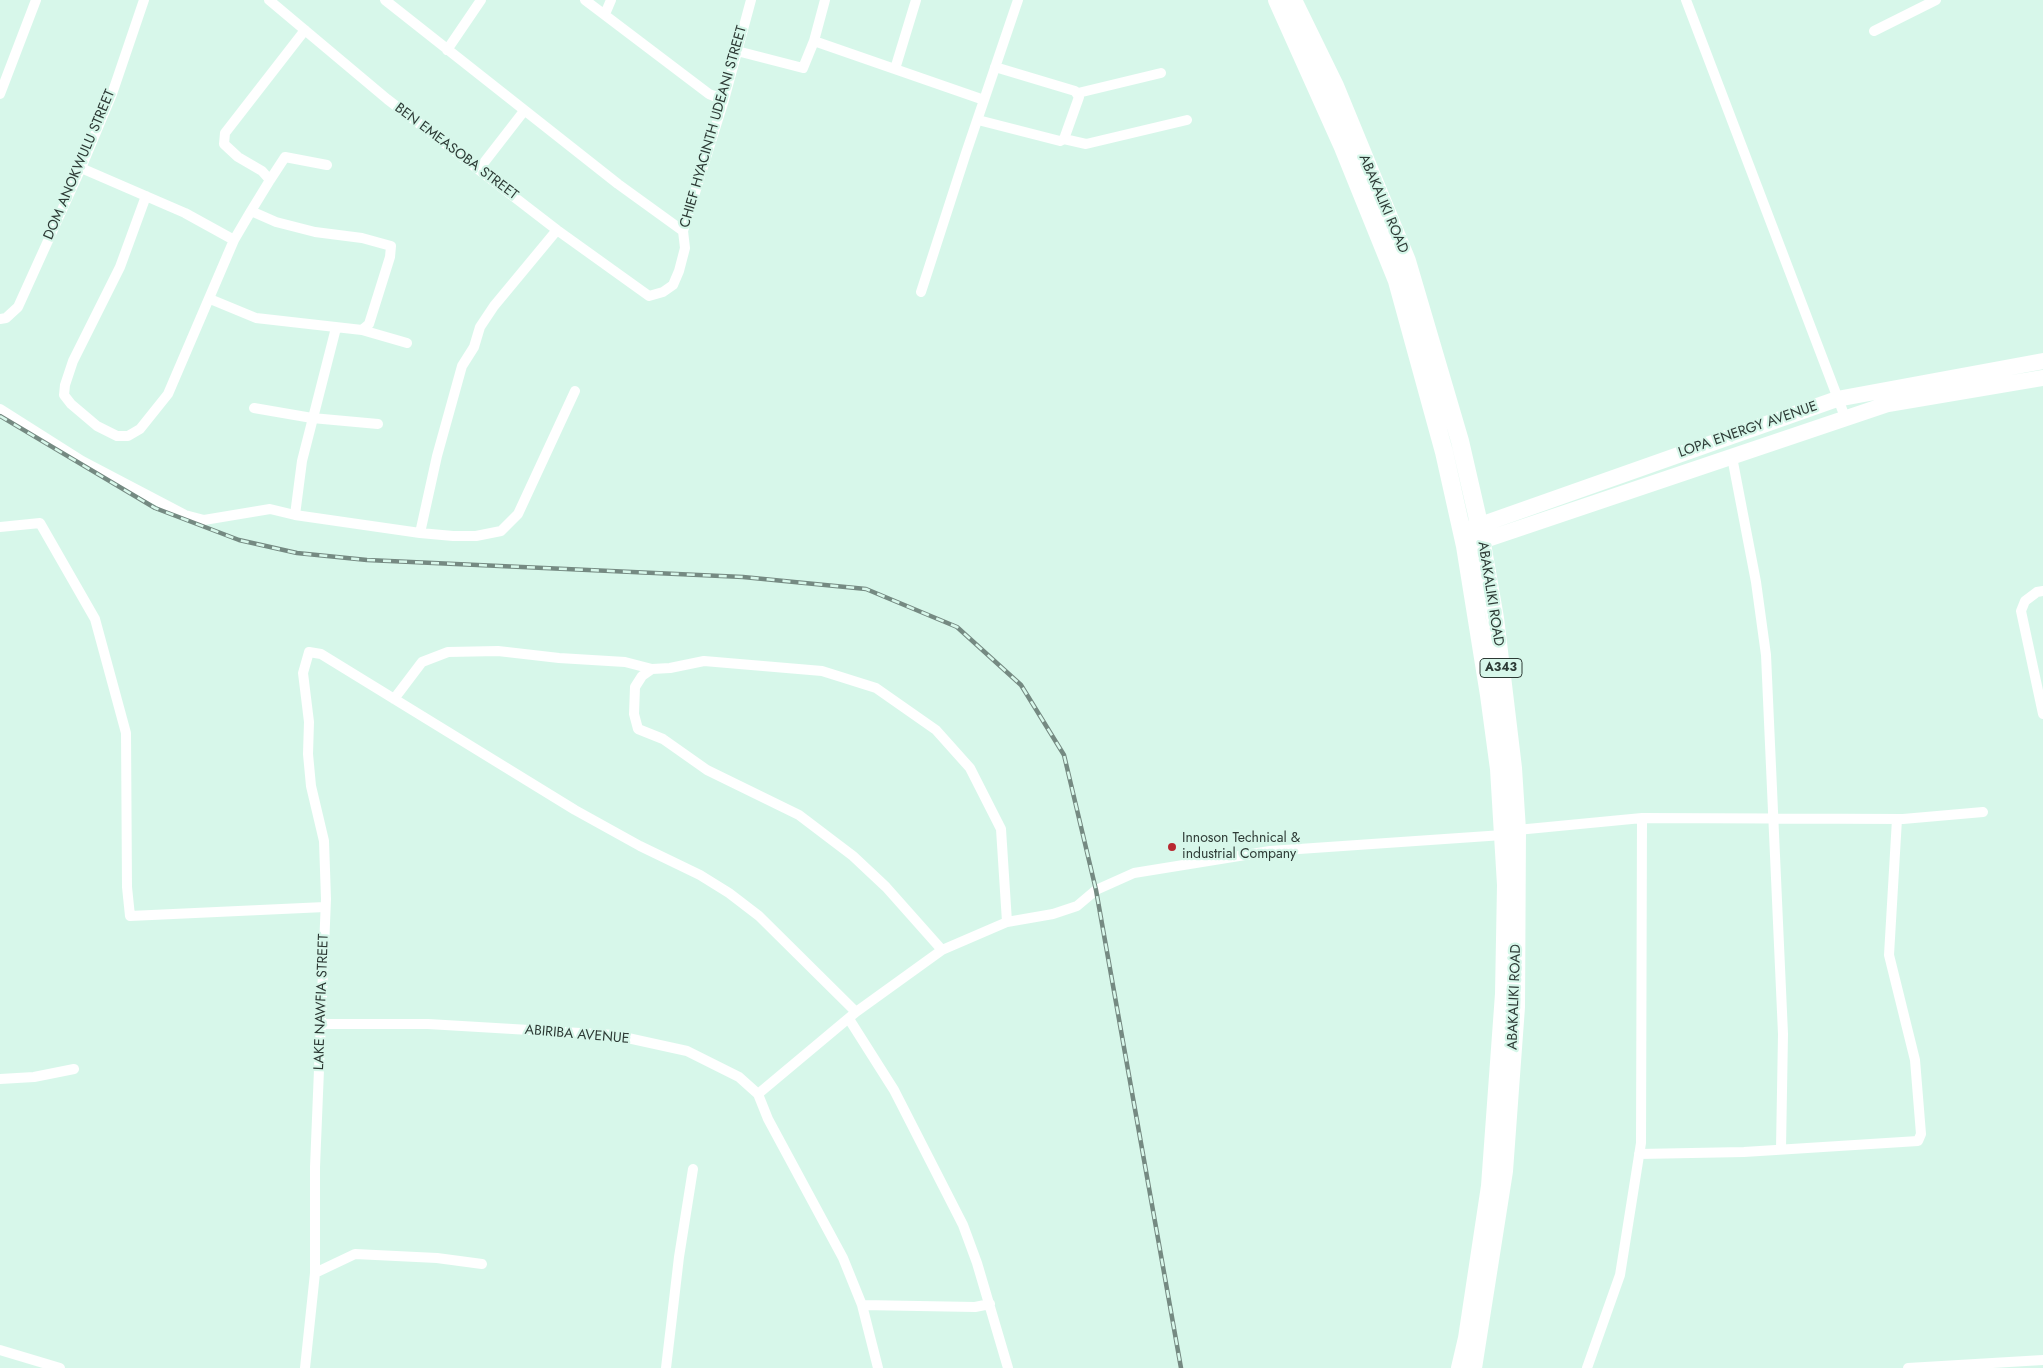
<!DOCTYPE html>
<style>
body{margin:0}
canvas{display:block;background:#d7f7ea}
</style>
<canvas width="2043" height="1368"></canvas>
<script>
const ctx = document.querySelector('canvas').getContext('2d');
ctx.lineJoin = 'round';
const shape = rows => new Path2D(rows.map(r => 'M' + r).join(''));
function trace(path, color, width, dash) { ctx.strokeStyle = color; ctx.lineWidth = width; ctx.lineCap = dash ? 'butt' : 'round'; ctx.setLineDash(dash || []); ctx.stroke(path); }
function write(font, color, halo, rows, align = 'center') {
  ctx.font = font + ' Jost,sans-serif'; ctx.lineWidth = 4.5; ctx.setLineDash([]); ctx.textBaseline = 'middle'; ctx.strokeStyle = halo; ctx.fillStyle = color; for (const [text, x, y, turn = 0] of rows) {
    ctx.save(); ctx.translate(x, y); ctx.rotate((+turn || 0) * Math.PI / 180); ctx.textAlign = isNaN(turn) ? turn : align; if (halo) ctx.strokeText(text, 0, 0); ctx.fillText(text, 0, 0); ctx.restore();
  }
}
trace(shape([
 [269,0,387,99,557,230,649,296,663,292,673,285,679,271,685,248,683,231,724,100,751,0],
 [385,0,618,184,683,231],
 [585,0,709,94,724,100],
 [1686,0,1845,417],
 [605,14,611,0],
 [305,30,225,133,224,144,238,157,262,171,270,180,251,211,276,222,315,232,362,238,391,246,390,257,369,324,362,330],
 [1874,31,1936,0],
 [814,41,984,100],
 [447,50,481,0],
 [737,51,803,68,814,41,825,0],
 [895,69,916,0],
 [1078,93,1161,73],
 [0,94,36,0],
 [978,120,1060,141,1064,139,1079,97,1075,91,995,67],
 [1064,139,1086,144,1187,120],
 [81,168,185,213,234,240],
 [479,169,524,111],
 [270,180,285,157,327,165],
 [146,196,120,267,73,361,65,385,64,395,71,404,97,426,117,436,128,436,140,429,168,394,234,240,251,211],
 [921,292,966,153,1018,0],
 [210,299,256,318,362,330,407,343],
 [0,319,6,318,18,307,81,168,112,94,144,0],
 [254,408,312,418,378,424],
 [0,409,82,461,185,515,204,520,270,509,295,515,420,533,453,536,476,536,501,531,518,514,575,391],
 [1732,457,1756,582,1766,655,1783,1034,1781,1148],
 [295,515,302,461,336,328],
 [0,527,40,523,95,619,126,733,127,887,130,916,325,907],
 [420,533,437,456,462,366,474,347,480,327,494,306,557,230],
 [2043,591,2037,592,2025,601,2021,611,2043,714],
 [652,669,642,676,635,687,634,714,638,729,663,739,707,770,799,815,853,856,886,887,942,950],
 [394,699,422,662,448,652,498,651,559,658,625,662,652,669,670,668,704,661,822,671,876,688,936,730,970,768,1001,829,1007,922],
 [1517,830,1642,818,1903,819,1983,812],
 [849,1019,894,1090,963,1225,977,1263,1008,1368],
 [322,1024,428,1024,614,1035,687,1051,739,1077,758,1094,768,1119,843,1258,862,1305,878,1368],
 [0,1079,34,1077,74,1069],
 [758,1094,856,1012,942,950,1007,922,1053,914,1077,906,1096,890,1134,873,1270,851,1503,835],
 [1639,1154,1744,1152,1918,1141,1921,1134,1915,1060,1889,955,1897,819],
 [315,1273,355,1254,437,1258,482,1264],
 [862,1305,975,1307,990,1304],
 [0,1350,60,1368],
 [305,1368,315,1273,315,1167,326,899,324,841,311,786,308,754,309,722,303,673,309,652,321,654,575,810,640,846,700,875,729,893,759,916,856,1012],
 [666,1368,679,1257,693,1169],
 [1587,1368,1620,1275,1641,1143,1642,818],
 [1908,1368,2043,1360]
]), '#fff', 10);
trace(shape([
 [1466,530,1837,399,2043,361],
 [1470,545,1888,404,2043,378]
]), '#fff', 16);
trace(shape([
 [1277,0,1342,145,1397,281,1444,452,1465,546,1489,695,1499,769,1506,885,1504,994,1490,1186,1467,1338,1460,1368],
 [1293,0,1335,86,1407,261,1460,441,1477,515,1495,618,1513,768,1517,830,1516,1007,1504,1171,1473,1368]
]), '#fff', 18);
const rail = shape([
 [0,416,155,508,239,540,297,553,367,560,743,577,866,589,957,627,1021,685,1064,755,1096,890,1181,1368]
]);
trace(rail, '#758a82', 4.5);
trace(rail, '#d7f7ea', 2.5, [8]);
for (const [x, y, r, color] of [
 [1172,847,5,"#b82830"]
]) { const dot = new Path2D(); dot.arc(x, y, r, 0, 2 * Math.PI); ctx.fillStyle = color; ctx.fill(dot); trace(dot, '#d7f7ea', 2); }
for (const [x, y, w] of [
 [1501,668,42]
]) { const box = new Path2D(); box.roundRect(x - w / 2, y - 9.5, w, 19, 4); ctx.fillStyle = '#d7f7ea'; ctx.fill(box); trace(box, '#2d3a35', 1); }
write('bold 12px', '#2d3a35', null, [
 ["A343",1501,668]
]);
write('14px', '#2d3a35', '#d7f7ea', [
 ["CHIEF HYACINTH UDEANI STREET",714,127,-74],
 ["BEN EMEASOBA STREET",456,152,37],
 ["DOM ANOKWULU STREET",80,165,-67],
 ["ABAKALIKI ROAD",1383,204,67],
 ["LOPA ENERGY AVENUE",1748,430,-19],
 ["ABAKALIKI ROAD",1490,594,81],
 ["ABAKALIKI ROAD",1515,997,-88],
 ["LAKE NAWFIA STREET",322,1002,-88],
 ["ABIRIBA AVENUE",577,1035,5]
]);
write('14px', '#2d3a35', '#d7f7ea', [
 ["Innoson Technical &",1182,839],
 ["industrial Company",1182,855]
], 'left');
</script>
